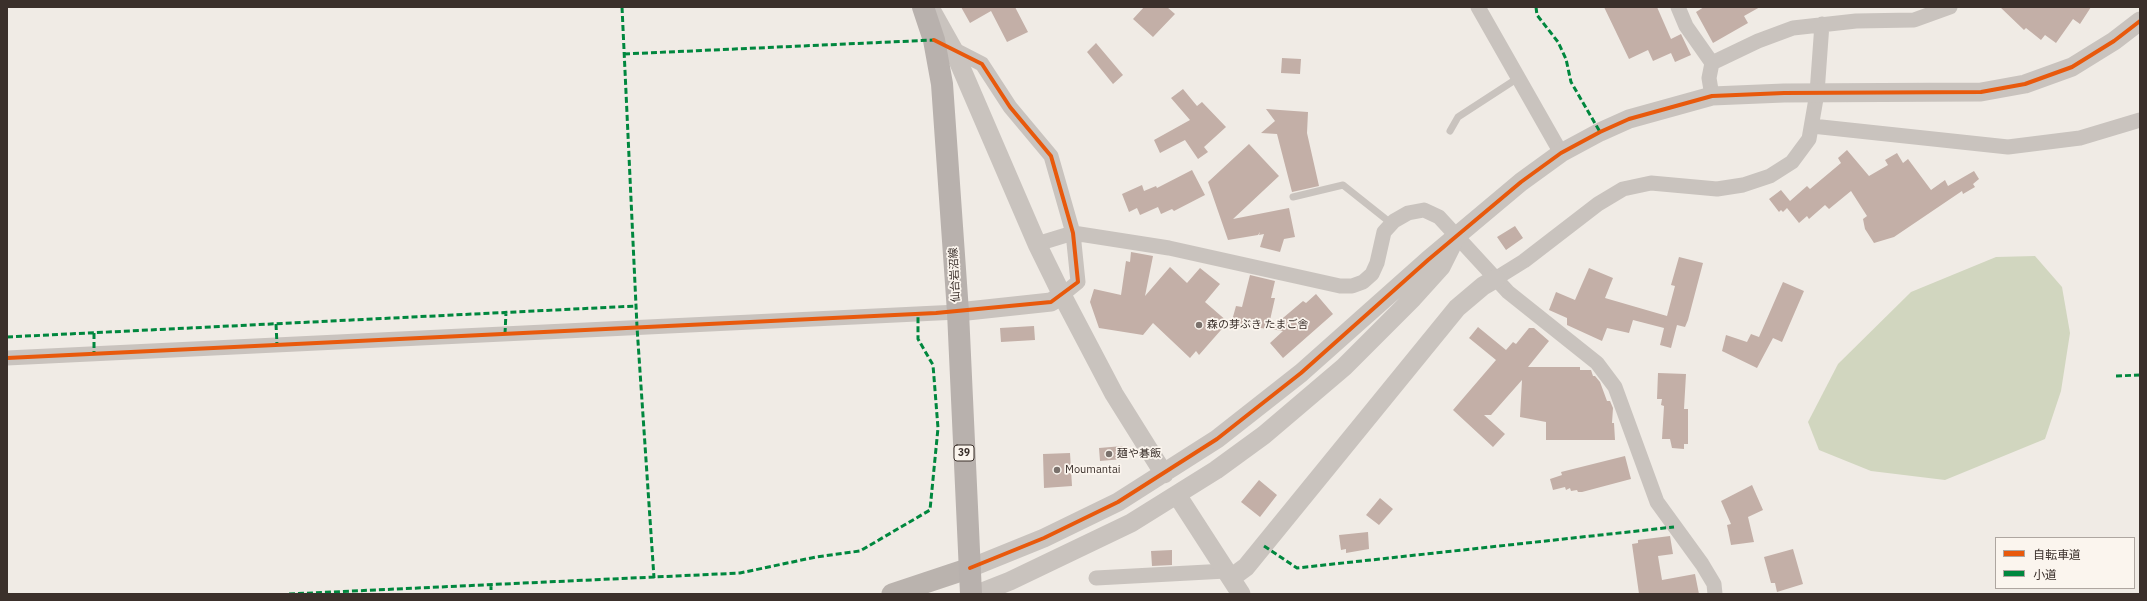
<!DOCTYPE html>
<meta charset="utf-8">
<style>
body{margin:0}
#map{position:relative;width:2147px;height:601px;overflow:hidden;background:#f0ebe5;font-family:"IBM Plex Sans","Noto Sans JP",sans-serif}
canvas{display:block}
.frame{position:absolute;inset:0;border:8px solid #3b302b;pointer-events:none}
.legend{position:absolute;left:1995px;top:537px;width:140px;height:52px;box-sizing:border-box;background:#fbf5ee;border:1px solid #aea6a0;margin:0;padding:5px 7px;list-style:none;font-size:12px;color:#3b302b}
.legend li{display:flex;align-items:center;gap:8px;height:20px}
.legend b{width:20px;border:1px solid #aea6a0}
</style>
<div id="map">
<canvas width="2147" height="601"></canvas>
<div class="frame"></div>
<ul class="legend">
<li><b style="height:5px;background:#e8590c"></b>自転車道</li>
<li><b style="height:5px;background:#00873e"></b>小道</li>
</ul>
</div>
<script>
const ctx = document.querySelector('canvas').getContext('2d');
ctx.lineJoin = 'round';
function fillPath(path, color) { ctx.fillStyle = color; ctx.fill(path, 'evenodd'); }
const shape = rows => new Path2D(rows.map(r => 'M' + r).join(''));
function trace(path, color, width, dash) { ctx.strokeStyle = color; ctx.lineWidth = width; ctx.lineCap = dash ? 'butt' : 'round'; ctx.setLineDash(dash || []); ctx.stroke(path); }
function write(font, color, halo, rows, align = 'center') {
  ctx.font = font + ' "IBM Plex Sans","Noto Sans JP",sans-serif'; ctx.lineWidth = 3.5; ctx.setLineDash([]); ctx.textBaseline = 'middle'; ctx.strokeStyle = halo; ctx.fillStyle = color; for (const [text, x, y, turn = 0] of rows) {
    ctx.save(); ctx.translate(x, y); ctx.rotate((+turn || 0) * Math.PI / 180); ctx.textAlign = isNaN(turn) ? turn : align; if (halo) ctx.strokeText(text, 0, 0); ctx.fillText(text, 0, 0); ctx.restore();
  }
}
fillPath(shape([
 [2035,256,2062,287,2070,333,2061,391,2045,439,1945,480,1871,471,1819,450,1808,422,1838,364,1911,292,1996,257]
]), '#d1d6bf');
fillPath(shape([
 [961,7,1015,7,1028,32,1007,42,991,11,970,23],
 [1144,7,1167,7,1175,14,1153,37,1133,19],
 [1604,7,1657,7,1671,39,1681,34,1691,55,1675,62,1671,53,1653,61,1648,50,1629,59],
 [1704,7,1760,7,1744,16,1748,23,1713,43,1696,12],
 [2000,7,2091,7,2080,24,2073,19,2056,43,2045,35,2041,40,2026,28,2024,30],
 [1096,43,1123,75,1113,84,1087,52],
 [1282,58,1301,59,1300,74,1281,73],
 [1183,89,1197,106,1202,102,1226,127,1204,147,1208,152,1198,159,1185,140,1160,153,1154,140,1190,120,1171,98],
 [1266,109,1308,112,1307,133,1319,186,1292,192,1277,134,1261,133,1275,121],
 [1249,144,1279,176,1233,219,1289,208,1295,237,1284,239,1280,252,1260,247,1264,234,1259,235,1260,232,1258,235,1228,240,1208,182],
 [1847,150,1869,176,1888,165,1885,160,1897,153,1903,163,1908,159,1931,190,1945,180,1948,186,1974,171,1979,179,1973,184,1975,187,1963,194,1962,191,1894,237,1874,243,1865,229,1863,219,1867,216,1851,191,1829,209,1825,205,1809,219,1807,216,1799,223,1787,208,1783,212,1781,210,1779,212,1769,199,1781,190,1790,201,1807,186,1810,189,1841,163,1838,158],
 [1192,170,1205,195,1174,211,1172,209,1161,214,1158,207,1140,215,1137,208,1129,212,1122,194,1142,185,1144,191,1156,186,1157,188],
 [1515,226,1523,238,1506,250,1497,237],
 [1131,252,1153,256,1145,296,1170,267,1187,283,1200,268,1220,284,1205,302,1228,322,1199,355,1196,351,1190,358,1153,323,1143,335,1099,328,1090,302,1094,289,1121,295,1126,261,1130,262],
 [1679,257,1703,263,1688,320,1685,327,1677,325,1671,348,1660,345,1664,328,1633,320,1629,333,1607,328,1602,341,1567,325,1567,318,1549,310,1556,292,1575,300,1589,268,1613,278,1605,298,1667,316,1675,286,1671,285],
 [1250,275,1275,281,1271,298,1275,298,1268,329,1231,324,1236,306,1242,307],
 [1783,282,1804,291,1782,342,1773,338,1757,368,1722,351,1726,335,1747,342,1751,334,1759,337],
 [1316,294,1333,314,1283,358,1270,343,1283,331,1270,329,1303,301,1306,303],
 [1034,326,1035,340,1001,342,1000,328],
 [1478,327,1506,350,1513,342,1516,344,1529,328,1534,328,1549,341,1528,367,1580,367,1580,370,1591,370,1593,376,1595,376,1600,382,1607,401,1610,401,1613,408,1612,423,1614,423,1615,440,1546,440,1546,422,1520,417,1522,380,1491,415,1484,415,1505,434,1493,447,1453,410,1496,360,1469,338],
 [1658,373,1686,374,1684,409,1688,409,1688,444,1684,444,1684,449,1672,448,1670,439,1662,439,1664,406,1661,405,1662,399,1657,399],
 [1123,446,1123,459,1100,461,1099,448],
 [1070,453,1072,486,1044,488,1043,454],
 [1625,456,1631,479,1582,492,1578,492,1577,490,1571,491,1570,488,1566,490,1565,487,1553,490,1550,479,1562,475,1561,472],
 [1259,480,1277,495,1260,517,1241,502],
 [1752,485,1763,510,1748,517,1754,542,1731,545,1727,525,1731,524,1721,501],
 [1380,498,1393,509,1379,525,1366,515],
 [1368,532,1369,549,1346,553,1346,549,1341,550,1339,535],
 [1670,536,1673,554,1658,556,1662,580,1695,574,1699,594,1639,594,1632,544,1638,543,1638,540],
 [1793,549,1803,584,1777,592,1775,583,1771,583,1764,557],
 [1172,550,1172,565,1152,566,1151,551]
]), '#c3afa7');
trace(shape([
 [1450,131,1458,117,1518,78],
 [1293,197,1343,185,1392,224]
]), '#c9c3be', 7);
trace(shape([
 [1478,7,1561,153],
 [1678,7,1686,26,1712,63,1709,78,1712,96],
 [949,47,982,64,1010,107,1051,156,1073,233,1078,282,1062,295],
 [1712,63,1758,41,1793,28,1856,21,1914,20,1950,7],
 [1812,126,2008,147,2080,138,2140,120],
 [1037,244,1073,233,1169,248,1340,286,1352,286,1363,282,1372,274,1377,263,1384,232,1394,221,1408,213,1424,210,1439,217,1508,292,1597,363,1615,387,1657,502,1702,564,1714,584,1715,594],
 [1495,279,1524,261,1598,204,1623,189,1651,183,1717,189,1743,185,1770,176,1792,162,1809,139,1817,93,1822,24],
 [7,358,958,312],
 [1096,578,1226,571]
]), '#c9c3be', 15);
trace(shape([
 [930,8,953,49,1037,244,1062,295,1114,394,1164,474],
 [958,312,1051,302,1062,295],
 [1177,495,1241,594],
 [970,568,1044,538,1118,502,1217,439,1301,373,1428,260,1521,182,1561,153,1600,132,1629,119,1712,96,1784,93,1981,92,2025,84,2072,67,2114,41,2140,21],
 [1231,578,1246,567,1457,308,1483,286,1495,279],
 [977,594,1010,581,1131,523,1216,470,1264,435,1344,367,1413,298,1441,267,1453,243]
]), '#c9c3be', 19);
trace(shape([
 [892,594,970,568]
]), '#bab3ae', 21);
trace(shape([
 [923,7,934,40,942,84,958,312,971,594]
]), '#b8b1ad', 22);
trace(shape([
 [622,7,637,327,654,578],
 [1536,7,1537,15,1558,42,1566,59,1571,82,1600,132],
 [624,54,934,40],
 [276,324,277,345],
 [94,333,94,354],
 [505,334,506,312],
 [7,337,636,306],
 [2116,376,2140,375],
 [1264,546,1297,568,1674,527],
 [491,584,491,594],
 [289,594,740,573,816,557,860,551,930,510,938,428,933,365,918,339,918,314]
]), '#00873e', 3, [6, 3]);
trace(shape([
 [7,358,936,313,1051,302,1078,282,1073,233,1051,156,1010,107,982,64,934,40],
 [970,568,1044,538,1118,502,1217,439,1301,373,1428,260,1521,182,1561,153,1600,132,1629,119,1712,96,1784,93,1981,92,2025,84,2072,67,2114,41,2140,21]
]), '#e8590c', 4);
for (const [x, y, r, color] of [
 [1199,325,4,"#7a716c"],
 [1109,454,4,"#7a716c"],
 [1057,470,4,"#7a716c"]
]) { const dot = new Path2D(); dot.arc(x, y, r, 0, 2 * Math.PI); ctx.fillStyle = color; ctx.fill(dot); trace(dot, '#fbf5ee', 1.5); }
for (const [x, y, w] of [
 [964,453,20]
]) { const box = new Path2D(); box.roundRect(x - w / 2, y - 8, w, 16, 3); ctx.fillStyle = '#fbf5ee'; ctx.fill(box); trace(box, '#3b302b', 1); }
write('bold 10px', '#3b302b', null, [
 ["39",964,453]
]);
write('11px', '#3b302b', '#fbf5ee', [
 ["仙台岩沼線",955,275,-93]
]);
write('11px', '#3b302b', '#fbf5ee', [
 ["森の芽ぶき たまご舎",1207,325],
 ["麺や碁飯",1117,454],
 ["Moumantai",1065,470]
], 'left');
</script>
